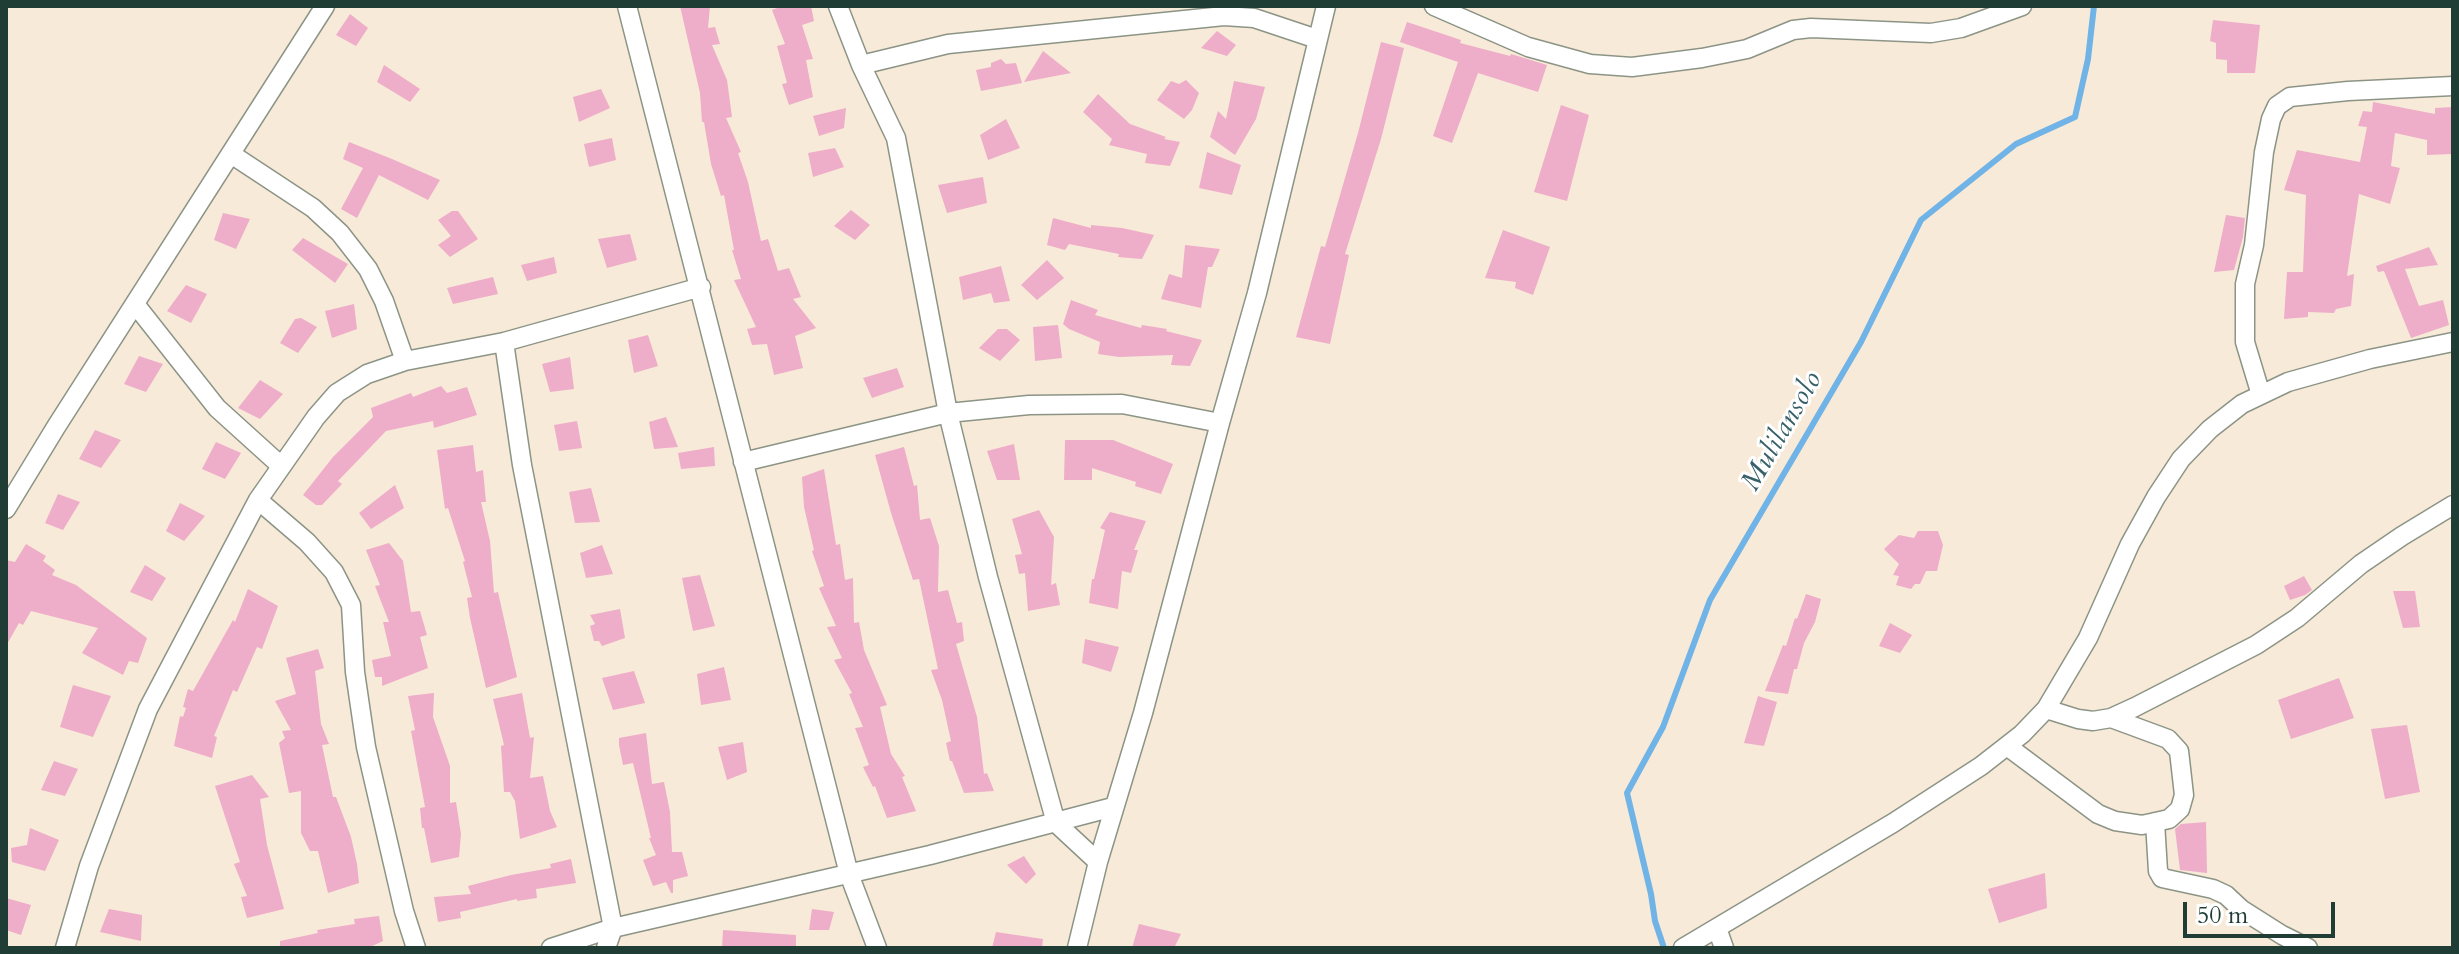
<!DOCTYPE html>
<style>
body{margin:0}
#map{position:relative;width:2459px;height:954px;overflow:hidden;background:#f8ead8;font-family:Cardo,serif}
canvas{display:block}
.frame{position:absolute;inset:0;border:8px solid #1f3d34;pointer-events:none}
.scale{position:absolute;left:2183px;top:902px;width:152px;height:36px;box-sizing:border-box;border:4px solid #1f3d34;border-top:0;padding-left:10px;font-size:24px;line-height:28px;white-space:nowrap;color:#1f3d34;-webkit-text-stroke:6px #fff;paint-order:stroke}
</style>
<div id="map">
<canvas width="2459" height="954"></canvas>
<div class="frame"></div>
<div class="scale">50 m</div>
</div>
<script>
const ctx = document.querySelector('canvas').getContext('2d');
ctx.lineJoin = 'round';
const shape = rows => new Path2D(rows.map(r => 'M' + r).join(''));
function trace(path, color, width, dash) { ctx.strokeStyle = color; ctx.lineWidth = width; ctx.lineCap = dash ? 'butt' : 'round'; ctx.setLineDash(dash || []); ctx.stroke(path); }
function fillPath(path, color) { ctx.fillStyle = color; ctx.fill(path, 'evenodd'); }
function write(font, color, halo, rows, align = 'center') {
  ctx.font = font + ' Cardo,serif'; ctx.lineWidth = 6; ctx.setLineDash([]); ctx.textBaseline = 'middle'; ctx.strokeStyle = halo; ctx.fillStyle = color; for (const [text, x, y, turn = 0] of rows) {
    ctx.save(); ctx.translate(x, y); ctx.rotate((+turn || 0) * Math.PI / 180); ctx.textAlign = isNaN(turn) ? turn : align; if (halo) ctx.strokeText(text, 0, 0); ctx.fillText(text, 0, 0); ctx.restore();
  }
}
trace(shape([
 [1664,948,1655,921,1651,894,1627,793,1663,727,1710,600,1861,342,1921,220,2016,144,2075,117,2088,59,2094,6]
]), '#70b3e6', 6);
fillPath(shape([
 [680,6,710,6,708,28,715,27,720,44,712,45,727,80,732,117,726,118,741,152,738,153,748,182,761,241,768,239,778,271,789,268,801,297,793,299,816,328,795,336,803,368,774,375,767,344,752,345,747,329,756,327,734,280,741,279,732,250,734,250,724,195,721,196,711,164,704,122,702,122,700,93],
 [783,6,811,6,814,21,802,25,813,59,806,60,813,97,789,105,782,84,787,83,777,46,785,44,772,10],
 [350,14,368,28,356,46,336,35],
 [2213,20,2260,25,2255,73,2227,73,2227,60,2216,59,2216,43,2210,41],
 [1407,22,1461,40,1460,43,1510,56,1511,54,1547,65,1538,92,1478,73,1452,143,1433,136,1458,62,1400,42],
 [1217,31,1236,45,1227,56,1201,48],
 [1381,42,1404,48,1381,139,1345,254,1349,255,1330,344,1296,337,1321,246,1325,247,1358,133],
 [1043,51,1071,73,1024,82],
 [1001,59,1006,64,1016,63,1022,83,981,91,976,70,991,67,991,63],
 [384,65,420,89,410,102,377,82],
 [1186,80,1199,93,1192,110,1184,119,1157,100,1171,81,1179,84],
 [1234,81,1265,87,1256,119,1235,155,1210,137,1218,111,1226,119],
 [601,89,610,108,579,122,573,97],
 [1098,94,1130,124,1166,137,1164,139,1180,142,1170,166,1145,163,1147,154,1109,145,1112,139,1083,112],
 [2373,102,2435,114,2435,108,2453,107,2453,154,2427,155,2427,140,2395,133,2391,166,2400,168,2390,204,2359,194,2347,276,2354,274,2351,306,2336,309,2334,313,2308,312,2308,317,2284,319,2287,272,2303,272,2306,195,2284,190,2297,150,2360,162,2367,127,2358,126,2363,111,2372,112],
 [1561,105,1589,115,1567,201,1534,192],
 [846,108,844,128,819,136,813,116],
 [1006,119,1020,148,988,160,980,135],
 [612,138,616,160,589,167,584,144],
 [349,142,392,159,440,180,428,200,379,175,357,218,341,209,363,168,343,159],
 [835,148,844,167,813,177,808,153],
 [1207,152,1241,165,1232,195,1199,188],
 [983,177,987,203,947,213,938,185],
 [851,210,870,225,855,240,834,226],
 [452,211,458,211,478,239,450,257,438,245,451,236,438,220],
 [223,213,250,219,236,249,214,240],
 [2226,215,2245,218,2243,237,2234,270,2214,272],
 [1053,218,1091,228,1091,225,1122,228,1154,235,1142,259,1118,257,1119,254,1069,244,1065,250,1047,245],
 [1503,230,1550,247,1533,295,1515,288,1516,282,1485,278],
 [630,234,637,260,607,268,598,239],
 [303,238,348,264,335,283,292,250],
 [1185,245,1220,249,1212,267,1208,267,1201,308,1161,299,1169,274,1182,278],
 [2429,247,2438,265,2405,269,2419,306,2443,300,2449,325,2411,338,2384,271,2378,272,2376,266],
 [554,257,557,273,527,281,521,265],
 [1047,260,1064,278,1037,300,1021,285],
 [1001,266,1010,301,994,303,991,293,963,300,959,277],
 [493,277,498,294,453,304,447,288],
 [186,285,207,294,191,323,167,311],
 [1071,300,1098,310,1095,315,1141,328,1142,325,1167,329,1166,331,1202,340,1190,366,1171,365,1173,355,1119,357,1098,354,1100,342,1069,329,1063,324],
 [354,304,357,329,332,338,325,311],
 [301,318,317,327,298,353,280,343,295,319],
 [1058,325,1062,358,1035,361,1033,327],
 [998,329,1007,329,1020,340,1000,361,979,348],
 [648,335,658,366,634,373,628,340],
 [139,356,163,364,146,392,124,384],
 [570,357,574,389,550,392,542,364],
 [897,368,904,387,872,398,863,378],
 [260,380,283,394,260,419,238,408],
 [441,386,447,393,467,387,477,415,434,428,433,421,386,431,338,481,342,484,322,505,316,505,303,495,333,457,373,417,371,408,411,393,413,397],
 [666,417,678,447,654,449,649,422],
 [577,421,582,448,559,451,554,425],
 [95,430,121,440,101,468,79,459],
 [1065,440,1113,440,1173,464,1161,494,1135,486,1136,482,1092,468,1092,480,1064,480],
 [216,442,241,453,225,479,202,469],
 [1014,444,1020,480,997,480,987,451],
 [473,445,476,472,483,470,486,502,481,502,490,541,494,593,498,592,517,677,486,688,470,618,467,598,472,597,463,562,465,561,448,508,445,509,437,450],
 [714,447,715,466,681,469,678,453],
 [904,447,914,486,917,485,920,520,930,518,939,546,938,592,948,590,957,623,962,622,964,641,956,644,977,717,984,774,987,773,994,791,964,793,952,761,950,761,946,743,951,741,942,700,931,670,938,669,919,579,913,580,891,513,875,455],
 [824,469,836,545,840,544,845,580,853,578,854,623,859,622,864,650,887,705,880,707,891,754,905,776,902,777,916,811,887,818,875,786,873,787,863,767,869,765,855,728,863,727,849,694,852,693,834,660,842,658,827,627,836,626,819,588,824,586,812,551,814,550,804,507,802,477],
 [395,485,404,508,371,529,359,513],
 [591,488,600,522,575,523,569,492],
 [58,494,80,502,63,530,45,523],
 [180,503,205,516,184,541,166,531],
 [1039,510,1054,537,1051,585,1056,583,1060,605,1028,611,1025,573,1019,574,1015,555,1022,554,1012,519],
 [1110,512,1146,521,1134,550,1138,550,1131,573,1122,571,1118,609,1089,603,1092,579,1094,579,1105,530,1100,528],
 [1918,531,1938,531,1943,545,1937,571,1926,571,1920,584,1915,584,1911,589,1896,585,1899,576,1893,575,1899,564,1884,549,1899,535,1914,538],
 [389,543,403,561,411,612,420,611,427,635,420,637,428,668,382,686,382,677,375,677,372,660,391,656,383,622,389,622,375,586,380,585,366,550],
 [26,544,46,556,43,561,55,570,52,575,76,585,147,638,138,663,129,661,123,675,82,653,98,628,31,611,23,625,19,623,6,646,6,560,15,562],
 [602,545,613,574,586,578,580,553],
 [145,565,166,578,152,601,130,592],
 [700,575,715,626,693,631,682,578],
 [2304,576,2312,590,2305,595,2290,600,2284,586],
 [248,589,278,606,262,649,257,647,237,692,233,690,214,736,217,737,212,758,174,746,180,716,183,717,186,708,183,707,188,689,193,691,233,620,235,622],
 [2393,591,2415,591,2420,627,2403,628],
 [1806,594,1821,599,1815,622,1804,643,1797,669,1794,669,1788,694,1765,691,1783,645,1786,646,1795,618,1797,619],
 [620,609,625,638,602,646,599,641,594,641,590,626,595,624,590,615],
 [1890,623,1912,635,1900,653,1879,646],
 [1085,639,1119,647,1111,672,1082,663],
 [318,649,324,668,315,671,321,724,329,744,322,745,333,797,336,797,351,837,357,864,359,883,328,893,318,851,310,851,301,833,301,791,289,793,279,743,285,738,282,731,291,730,275,701,296,694,286,658],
 [724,667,731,700,701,705,697,674],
 [634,671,645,703,613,710,602,678],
 [2339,678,2354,718,2291,739,2278,700],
 [73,685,111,696,93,737,60,727],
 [434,693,433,717,450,766,450,803,456,802,461,834,459,857,431,863,424,828,422,828,420,808,425,807,411,731,415,730,408,696],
 [522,693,530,738,534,737,530,778,543,776,550,811,557,827,520,839,515,801,510,792,504,792,501,746,504,745,493,699],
 [1758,696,1777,702,1764,746,1744,743],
 [2407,725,2420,792,2385,799,2371,729],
 [646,733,652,784,664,782,670,812,672,852,682,852,688,876,673,880,673,893,671,893,666,882,653,886,643,860,656,855,649,838,651,838,633,763,623,765,619,745,619,738],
 [743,742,747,772,727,780,718,747],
 [54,761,78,769,65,796,41,790],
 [252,775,269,797,260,799,267,845,284,909,247,918,241,897,247,896,234,864,240,862,215,786],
 [2206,822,2207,873,2180,870,2175,829,2181,824],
 [30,828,59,840,45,871,12,862,11,848,27,845],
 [1024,856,1036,874,1026,884,1007,865],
 [571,859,576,883,536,889,537,898,517,901,517,899,460,912,461,918,438,922,434,897,471,894,468,886,511,875,551,868,550,864],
 [2045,873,2047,908,1999,923,1988,889],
 [6,898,31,905,21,935,6,930],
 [109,909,142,915,141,941,100,932],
 [812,909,834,912,829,930,809,930],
 [379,916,383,941,368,948,280,948,280,941,318,933,317,930,355,924,354,919],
 [1139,924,1181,934,1174,948,1132,948],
 [723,930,796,935,796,948,722,948],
 [996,932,1043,939,1042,948,992,948]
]), '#eeadc9');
const street = shape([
 [627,6,849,874,877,948],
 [838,6,861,65,896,138,948,413,988,577,1056,823,1098,862],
 [1434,6,1528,47,1590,64,1632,67,1702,58,1747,49,1793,30,1811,28,1931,33,1961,28,2022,6],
 [861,65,948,44,1224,16,1254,18,1317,39],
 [231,154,313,208,340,233,368,269,384,301,405,361],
 [135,304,217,408,280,465],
 [504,342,522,465,613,928,606,948],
 [2261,395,2245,342,2245,284,2254,245,2264,152,2271,119,2277,106,2290,97,2348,91,2453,86],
 [743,462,948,413,1029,405,1122,404,1220,423],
 [258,500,307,542,334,572,351,605,355,672,366,747,404,911,416,948],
 [6,509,56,427,325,6],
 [2046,709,2078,719,2093,721,2111,718,2135,707,2256,645,2297,618,2361,564,2402,536,2453,505],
 [2007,746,2098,814,2115,821,2142,825,2169,819,2180,809,2184,795,2179,751,2168,739,2111,718],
 [2155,822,2158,871,2162,878,2213,889,2226,895,2241,909,2282,935,2308,948],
 [1717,928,1724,948],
 [65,948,89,866,148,709,258,500,316,417,337,393,367,374,405,361,504,342,701,287],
 [551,948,613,928,930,855,1113,807],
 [1077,948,1098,862,1143,713,1220,423,1257,293,1326,6],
 [1683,948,1893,823,1981,766,2022,734,2046,709,2088,638,2130,544,2156,497,2181,459,2210,429,2242,404,2288,382,2370,359,2453,342]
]);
trace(street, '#8c9486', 21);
trace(street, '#fff', 18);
write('italic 28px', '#376069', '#fff', [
 ["Mulilansolo",1783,432,-60]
]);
</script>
